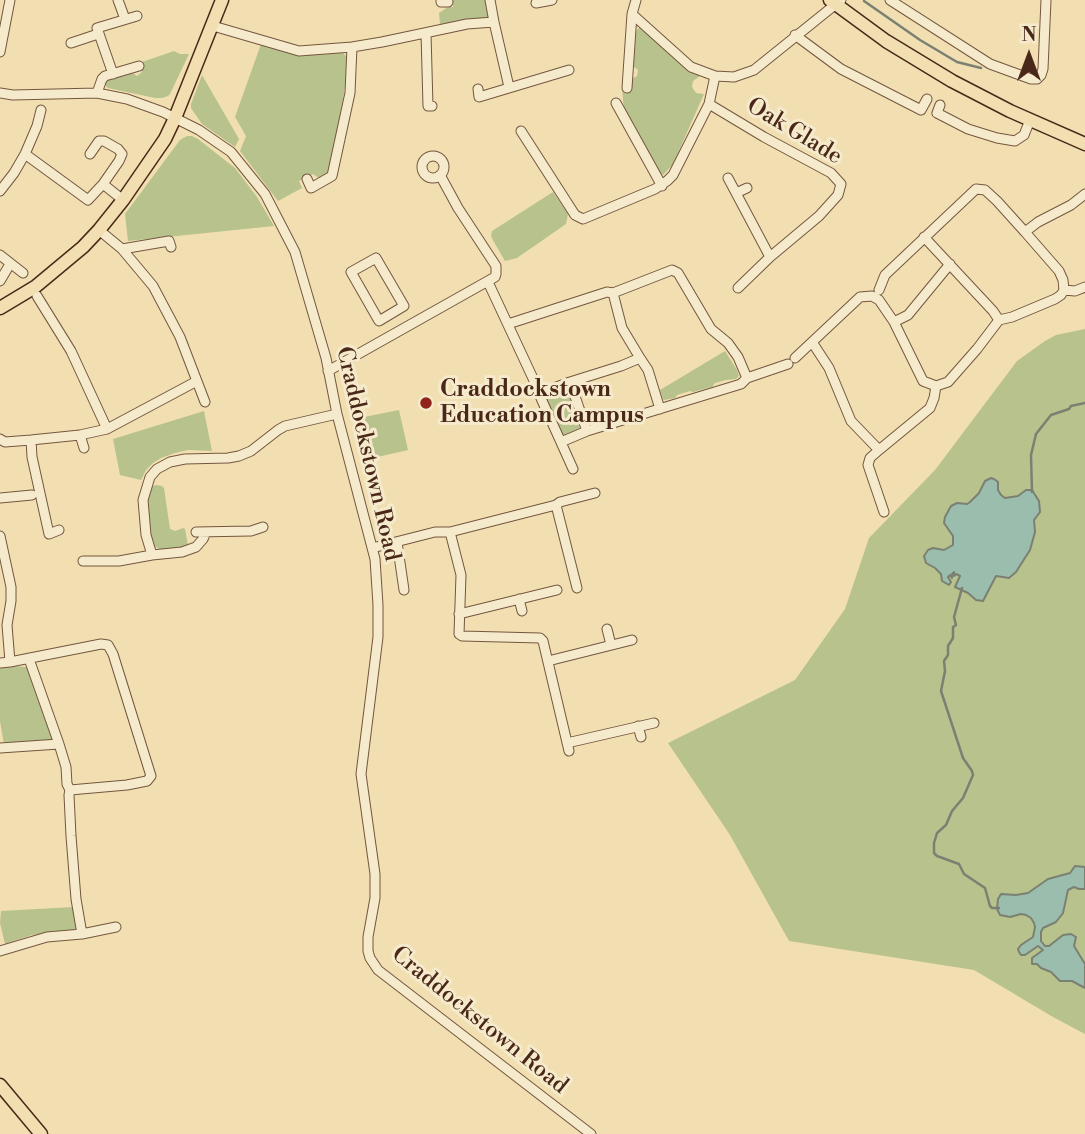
<!DOCTYPE html>
<style>
body{margin:0}
#map{position:relative;width:1085px;height:1134px;overflow:hidden;background:#f1dfb1;font-family:"Libre Bodoni",serif}
canvas{display:block}
.north{position:absolute;left:994px;top:21px;width:70px;height:70px;-webkit-text-stroke:5px #f6eacc;paint-order:stroke;rotate:0deg;font-size:19px;font-weight:700;line-height:28px;text-align:center;color:#4a2819}
.north::after{content:'';display:block;margin:auto;width:24px;height:32px;background:#4a2819;clip-path:polygon(50% 0,100% 100%,50% 72%,0 100%)}
</style>
<div id="map">
<canvas width="1085" height="1134"></canvas>
<div class="north">N</div>
</div>
<script>
const ctx = document.querySelector('canvas').getContext('2d');
ctx.lineJoin = 'round';
function fillPath(path, color) { ctx.fillStyle = color; ctx.fill(path, 'evenodd'); }
const shape = rows => new Path2D(rows.map(r => 'M' + r).join(''));
function trace(path, color, width, dash) { ctx.strokeStyle = color; ctx.lineWidth = width; ctx.lineCap = dash ? 'butt' : 'round'; ctx.setLineDash(dash || []); ctx.stroke(path); }
function write(font, color, halo, rows, align = 'center') {
  ctx.font = font + ' "Libre Bodoni",serif'; ctx.lineWidth = 6; ctx.setLineDash([]); ctx.textBaseline = 'middle'; ctx.strokeStyle = halo; ctx.fillStyle = color; for (const [text, x, y, turn = 0] of rows) {
    ctx.save(); ctx.translate(x, y); ctx.rotate((+turn || 0) * Math.PI / 180); ctx.textAlign = isNaN(turn) ? turn : align; if (halo) ctx.strokeText(text, 0, 0); ctx.fillText(text, 0, 0); ctx.restore();
  }
}
fillPath(shape([
 [452,0,488,0,490,17,487,20,440,24,439,13,448,7,453,7],
 [639,28,644,28,690,71,700,76,693,81,692,87,696,93,704,94,673,164,664,174,660,176,624,110,622,89,628,86,633,78,637,76,638,70,634,67,632,62,635,32],
 [261,44,342,52,348,58,344,94,329,174,320,179,313,174,299,181,302,188,278,201,240,151,246,136,235,117],
 [174,51,180,54,189,54,170,94,168,96,162,98,155,98,108,88,105,85,105,82,108,79,131,72,137,76,142,72,139,63],
 [202,75,239,139,235,147,202,124,191,108,191,104],
 [187,136,192,136,198,139,235,168,257,197,274,226,128,241,125,214,180,140],
 [553,192,568,214,566,224,517,258,505,261,494,242,491,236,492,231],
 [1085,329,1085,1034,1053,1017,974,970,789,941,730,835,668,743,795,680,845,609,869,538,935,470,1017,361,1045,341,1056,335],
 [725,351,737,370,739,376,736,379,726,380,715,383,712,387,693,392,690,391,677,395,675,398,664,400,663,399,660,390],
 [566,391,569,392,580,429,565,436,561,433,545,396],
 [399,410,408,450,373,458,364,417],
 [204,411,212,451,188,450,175,453,161,458,153,463,146,470,141,480,120,475,113,439],
 [156,485,162,486,164,488,170,529,175,531,183,528,185,529,188,545,185,547,161,550,154,546,151,540,146,505,150,487],
 [11,666,27,667,53,741,4,745,0,721,0,668],
 [74,907,76,927,76,930,73,931,32,935,5,944,0,923,1,911]
]), '#b8c28d');
const water = shape([
 [991,478,994,479,998,482,998,490,1001,495,1005,498,1018,496,1026,490,1032,490,1039,501,1040,512,1034,520,1035,532,1030,550,1016,572,1009,578,996,576,983,601,976,600,968,593,955,587,960,576,956,574,954,576,954,572,952,574,952,578,950,575,948,577,951,582,949,585,942,581,941,574,935,568,926,563,924,556,928,550,933,548,944,550,953,545,953,536,944,523,945,517,951,506,957,503,967,504,970,502,979,493,985,481,991,478],
 [1075,866,1085,867,1085,889,1079,889,1074,887,1068,890,1063,913,1056,922,1043,928,1041,932,1041,941,1045,946,1049,946,1063,935,1071,934,1076,937,1074,946,1085,964,1085,988,1072,981,1060,981,1051,972,1041,968,1037,964,1032,964,1032,958,1043,950,1038,946,1025,955,1021,955,1019,952,1018,949,1021,945,1033,937,1035,927,1034,923,1031,918,1026,915,1021,914,1010,917,1000,915,997,909,998,899,1001,894,1016,895,1028,893,1048,879,1070,873,1075,866]
]);
fillPath(water, '#9bbdad');
trace(water, '#7b8172', 2);
trace(shape([
 [864,1,920,40,957,62,981,68],
 [1032,492,1031,455,1036,434,1051,415,1069,409,1071,406,1085,403],
 [962,588,954,617,956,625,953,627,953,638,948,646,948,655,944,661,945,671,941,691,963,758,972,771,973,775,963,798,952,811,946,825,937,833,934,843,934,853,937,856,959,864,964,874,985,888,990,906,992,908,999,908]
]), '#7b8172', 2.5);
const minor = shape([
 [118,0,125,19],
 [441,0,441,2,448,2],
 [490,0,494,22,509,87],
 [636,0,632,14,691,67,715,76,734,77,754,70,841,0],
 [890,0,990,64,1031,79,1037,79,1041,75,1043,69,1046,0],
 [536,3,552,0],
 [213,26,299,51,352,47,382,42,467,24,494,22],
 [426,33,428,106,432,106],
 [795,35,841,69,921,110,927,99],
 [71,43,98,34],
 [0,52,10,0],
 [113,74,97,28,137,16],
 [627,88,632,14],
 [478,89,479,97,569,70],
 [0,93,13,95,97,93,127,99,163,112,199,130,231,152,265,194,295,252,326,358,337,414,375,559,378,605,378,637,361,774,375,874,375,898,368,937,368,951,370,958,378,970,591,1134],
 [97,93,102,79,105,76,139,66],
 [616,103,662,186],
 [709,104,764,137,831,173,841,184,838,195,819,216,770,257,738,288],
 [940,105,937,113,968,129,997,138,1015,141,1024,135,1030,120],
 [521,131,575,215,583,219,655,189,667,181,673,175,709,104,715,76],
 [25,154,88,200,103,184,123,200],
 [90,154,99,141,104,141,118,149,122,154,119,161,103,184],
 '422 167a11 11 0 1 1 22 0a11 11 0 1 1-22 0Z',
 [728,178,770,257],
 [307,179,311,188,332,176,350,93,352,47],
 [0,191,14,173,25,154,37,126,41,110],
 [736,193,747,188],
 [1085,194,1071,205,1038,222,1025,232,1059,271,1063,280,1064,290,1075,291,1085,287],
 [99,230,122,249,153,286,180,337,205,402],
 [924,237,993,311,999,320],
 [122,249,169,241,171,247],
 [0,255,23,273],
 [376,258,404,306,379,321,351,272,376,258],
 [0,281,10,264],
 [488,282,537,387,541,391,540,396,548,414],
 [879,290,885,275,976,189,985,190,997,201,1025,232],
 [613,293,622,328,640,358],
 [37,296,71,351,107,429],
 [894,322,908,315,950,264],
 [508,324,607,292,613,293,672,270,678,273,711,329,728,343,738,357,747,378,741,384,587,431,570,382,546,391,541,391],
 [812,342,829,368,851,421,879,450,870,458,868,465,884,512],
 [795,358,860,297,872,296,879,300,894,322,923,381,936,386],
 [328,371,495,277,496,274,496,266,458,208,440,175],
 [747,378,788,364],
 [570,382,621,366,640,358,648,370,660,409],
 [550,418,573,469],
 [80,435,84,448],
 [0,439,5,442,31,440,80,435,107,429,197,381],
 [31,440,32,457,49,534,59,530],
 [561,442,587,431],
 [879,450,930,408,934,398,936,386,948,382,977,349,999,320,1012,317,1055,299,1061,295,1064,290],
 [0,498,32,495],
 [556,505,577,588],
 [196,532,251,531,263,527],
 [450,532,461,575,459,634,462,636,540,638,543,641,569,751],
 [0,536,11,587,11,601,7,625,10,662,0,663],
 [397,542,404,590],
 [372,548,435,532,450,532,556,505,560,502,595,493],
 [152,555,146,535,143,500,150,477,157,469,170,462,185,459,228,458,239,456,251,451,278,430,285,426,337,414],
 [83,561,119,561,152,555,182,552,196,547,203,539,206,532],
 [519,599,522,611],
 [459,614,557,590],
 [607,629,611,645],
 [29,659,59,744,66,767,67,784,70,790,69,795,71,836,76,899,82,934],
 [548,661,632,640],
 [10,662,101,644,108,645,113,654,151,776,147,781,127,785,70,790],
 [638,726,641,737],
 [567,743,654,723],
 [0,748,59,744],
 [0,951,47,937,82,934,116,927]
]);
const major = shape([
 [830,0,886,41,952,81,1010,111,1085,144],
 [0,308,35,287,83,247,99,230,123,200,165,139,175,118,222,0],
 [0,1085,41,1134]
]);
trace(minor, '#74563f', 11);
trace(major, '#4a2819', 15);
trace(minor, '#f6eacc', 9);
trace(major, '#f1dfb1', 12);
for (const [x, y, r, color] of [
 [426,403,7,"#8f2418"]
]) { const dot = new Path2D(); dot.arc(x, y, r, 0, 2 * Math.PI); ctx.fillStyle = color; ctx.fill(dot); trace(dot, '#f6eacc', 2.5); }
write('23px', '#4a2819', '#f6eacc', [
 ["Oak Glade",794,132,31],
 ["Craddockstown Road",367,454,77],
 ["Craddockstown Road",479,1021,39]
]);
write('bold 23px', '#4a2819', '#f6eacc', [
 ["Craddockstown",440,390],
 ["Education Campus",440,416]
], 'left');
</script>
